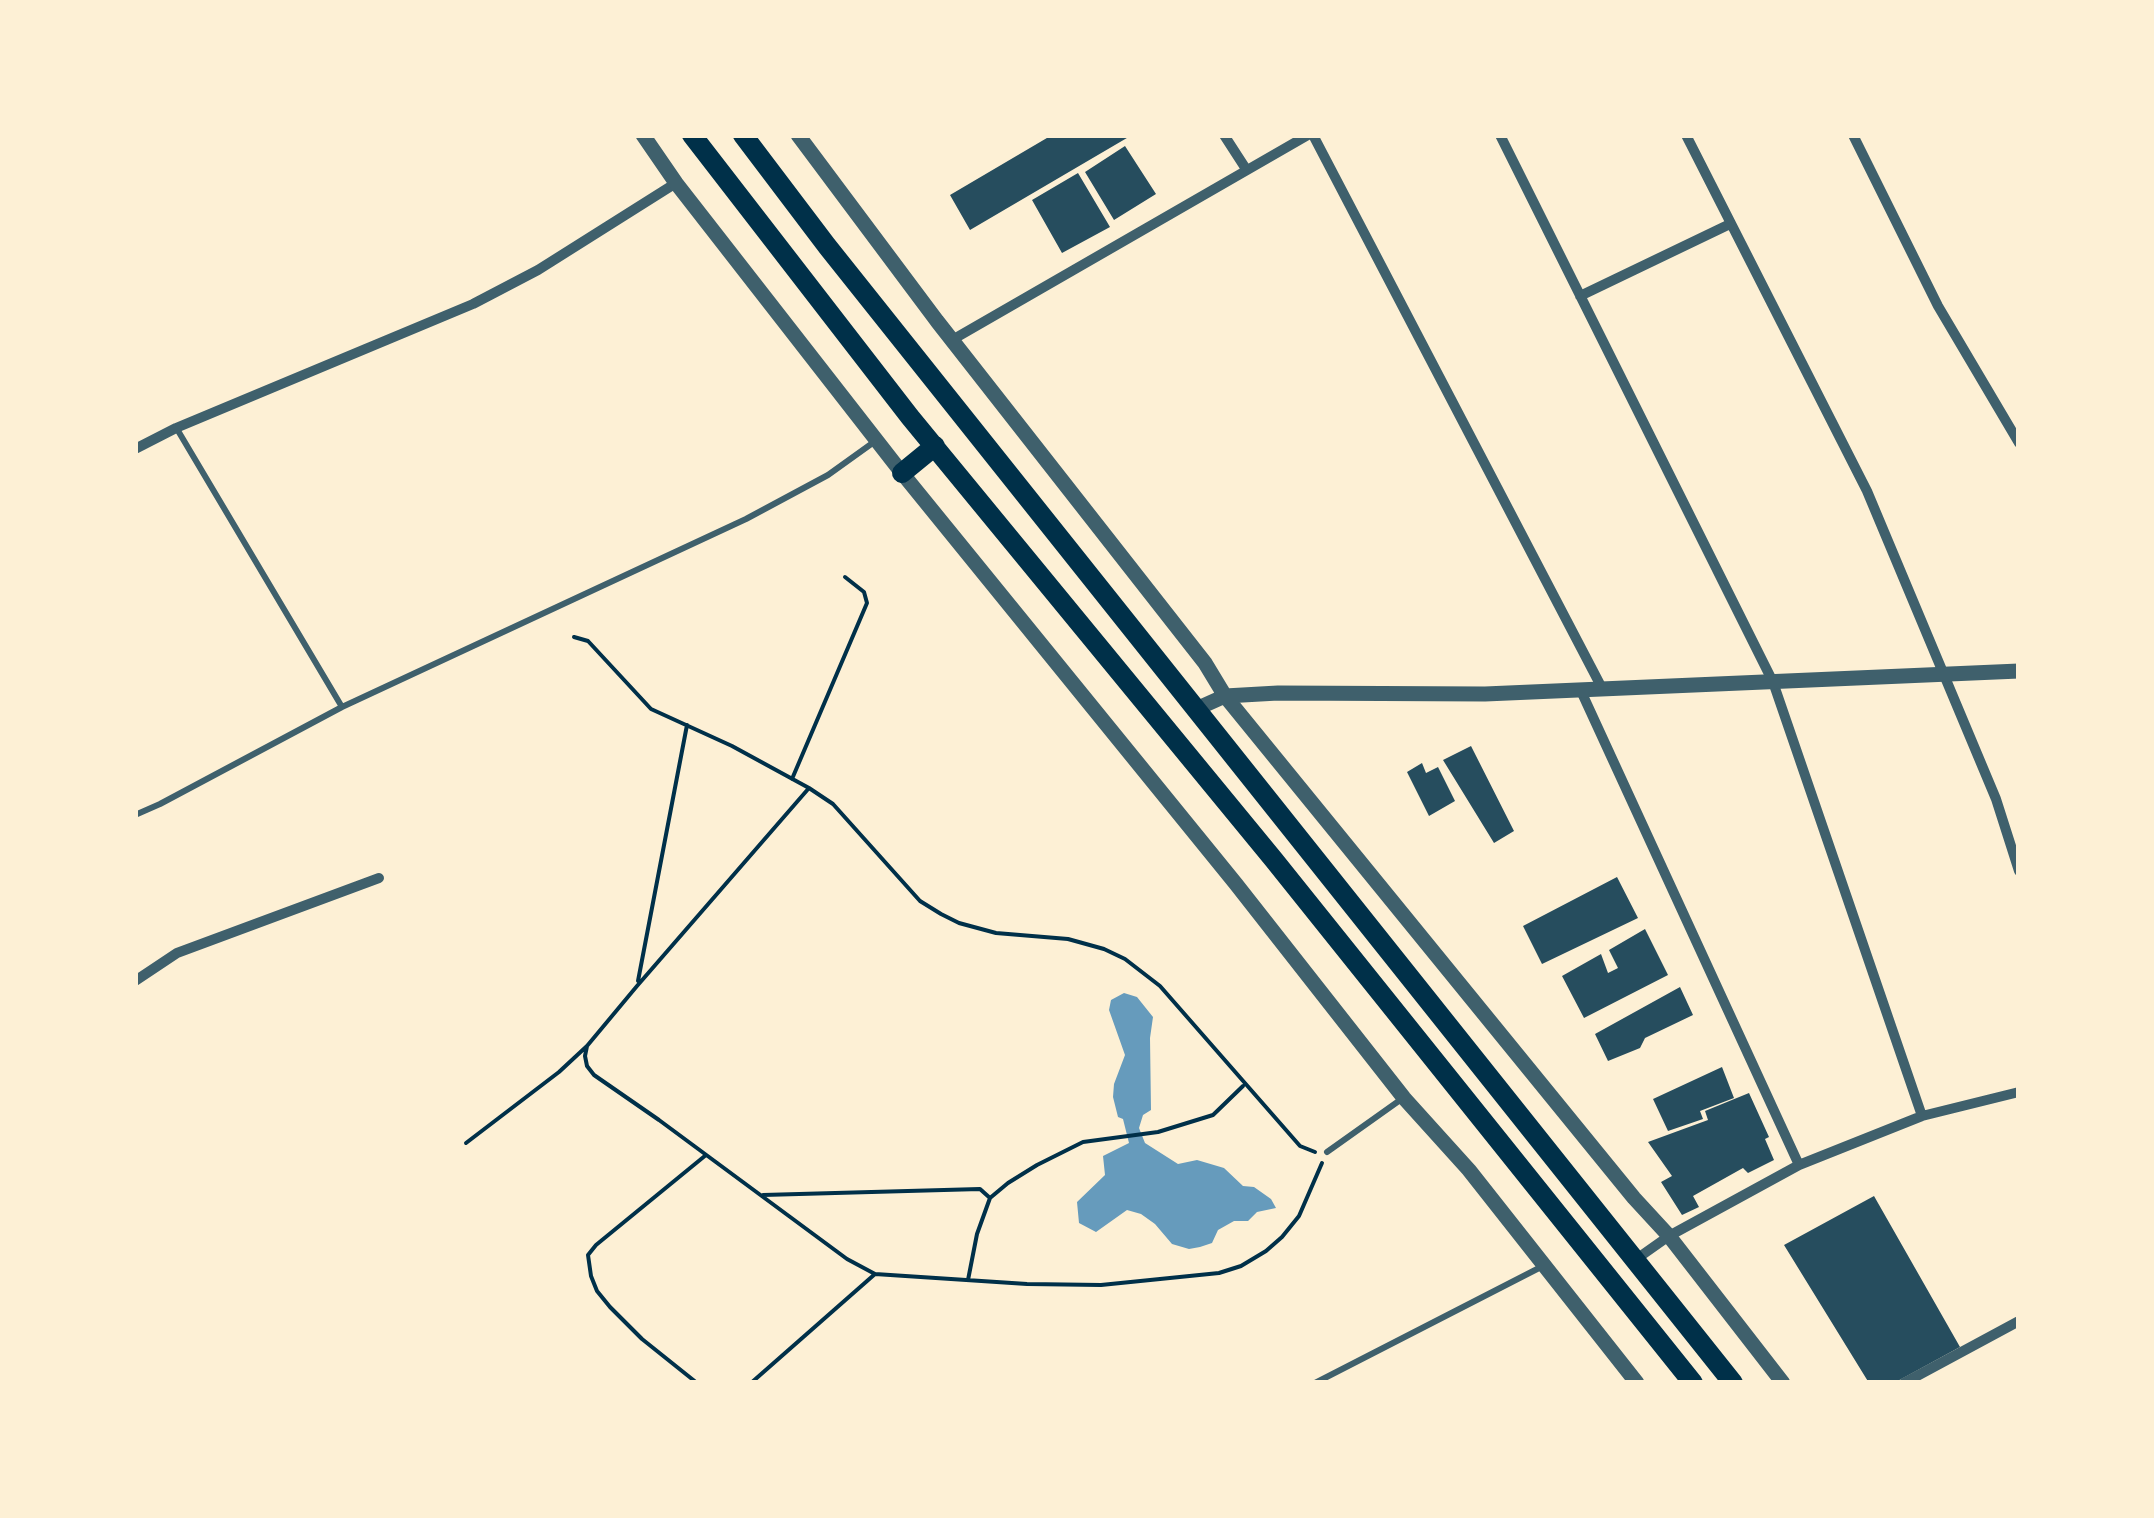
<!DOCTYPE html>
<style>
body{margin:0}
#map{position:relative;width:2154px;height:1518px;overflow:hidden;background:#fdf0d5;font-family:Cabin,sans-serif}
canvas{display:block}
.frame{position:absolute;inset:0;border:138px solid #fdf0d5;pointer-events:none}
</style>
<div id="map">
<canvas width="2154" height="1518"></canvas>
<div class="frame"></div>
</div>
<script>
const ctx = document.querySelector('canvas').getContext('2d');
ctx.lineJoin = 'round';
function fillPath(path, color) { ctx.fillStyle = color; ctx.fill(path, 'evenodd'); }
const shape = rows => new Path2D(rows.map(r => 'M' + r).join(''));
function trace(path, color, width, dash) { ctx.strokeStyle = color; ctx.lineWidth = width; ctx.lineCap = dash ? 'butt' : 'round'; ctx.setLineDash(dash || []); ctx.stroke(path); }
fillPath(shape([
 [1124,993,1137,997,1153,1017,1150,1038,1151,1110,1143,1115,1139,1128,1145,1143,1178,1164,1197,1160,1224,1168,1243,1186,1254,1187,1271,1199,1276,1208,1257,1212,1248,1221,1234,1221,1218,1230,1212,1243,1200,1247,1189,1249,1172,1244,1155,1224,1141,1214,1127,1210,1096,1232,1079,1223,1077,1202,1105,1175,1103,1156,1129,1143,1123,1119,1118,1117,1113,1097,1114,1084,1125,1055,1109,1010,1111,1000]
]), '#669bbc');
fillPath(shape([
 [1052,135,1132,135,970,230,950,195],
 [1125,146,1156,194,1114,220,1085,172],
 [1078,173,1110,227,1062,253,1032,200],
 [1471,746,1514,831,1494,843,1443,760],
 [1422,763,1426,773,1438,767,1455,801,1429,816,1407,772],
 [1617,877,1638,918,1542,964,1523,926],
 [1645,929,1668,975,1584,1018,1562,976,1601,954,1608,973,1618,968,1609,950],
 [1680,987,1693,1015,1645,1038,1640,1048,1608,1061,1595,1034],
 [1722,1067,1734,1098,1700,1111,1703,1119,1668,1131,1653,1099],
 [1749,1093,1769,1137,1765,1139,1774,1160,1748,1173,1743,1168,1693,1196,1699,1207,1682,1215,1661,1182,1672,1176,1648,1142,1708,1120,1705,1111],
 [1874,1196,1960,1347,1894,1383,1869,1383,1784,1245]
]), '#264d5e');
trace(shape([
 [574,637,588,641,651,709,732,746,809,788,833,804,920,901,941,914,959,923,996,933,1068,939,1104,949,1125,959,1160,986,1300,1146,1315,1152],
 [792,779,867,603,864,592,845,577],
 [809,788,637,986,587,1046,585,1056,587,1066,594,1075,659,1120,847,1259,875,1274,1027,1284,1101,1285,1219,1273,1241,1266,1266,1251,1282,1237,1299,1216,1322,1163],
 [638,981,687,725],
 [466,1143,559,1072,587,1046],
 [763,1195,980,1189,990,1198],
 [968,1280,977,1234,990,1198,1008,1183,1037,1165,1083,1142,1158,1132,1213,1115,1243,1086],
 [697,1383,642,1339,610,1307,597,1291,591,1276,588,1255,596,1245,706,1155],
 [751,1383,875,1274]
]), '#003049', 4);
trace(shape([
 [177,429,342,707],
 [135,815,160,804,342,707,746,519,828,475,874,442],
 [1327,1152,1403,1098],
 [1315,1383,1543,1266]
]), '#3f606c', 6);
trace(shape([
 [1224,135,1246,169],
 [1313,135,1603,690],
 [1500,135,1773,682,1922,1116],
 [1686,135,1867,491,1996,799,2019,871],
 [1853,135,1938,306,2019,443],
 [1580,296,1730,224],
 [952,340,1308,135],
 [135,449,176,428,473,304,538,270,676,183],
 [1581,691,1799,1165],
 [135,981,177,953,379,878],
 [1635,1260,1669,1236,1799,1165,1922,1116,2019,1092],
 [1904,1383,2019,1321]
]), '#3f606c', 10);
trace(shape([
 [643,135,676,183,902,473,1236,884,1404,1098,1469,1170,1637,1383],
 [798,135,937,321,1205,663,1225,696,1634,1198,1669,1236,1783,1383],
 [1196,709,1225,696,1278,693,1485,694,2019,671]
]), '#3f606c', 15);
trace(shape([
 [692,135,910,417,1274,860,1693,1383],
 [743,135,827,246,1733,1383],
 [902,473,935,446]
]), '#003049', 20);
</script>
